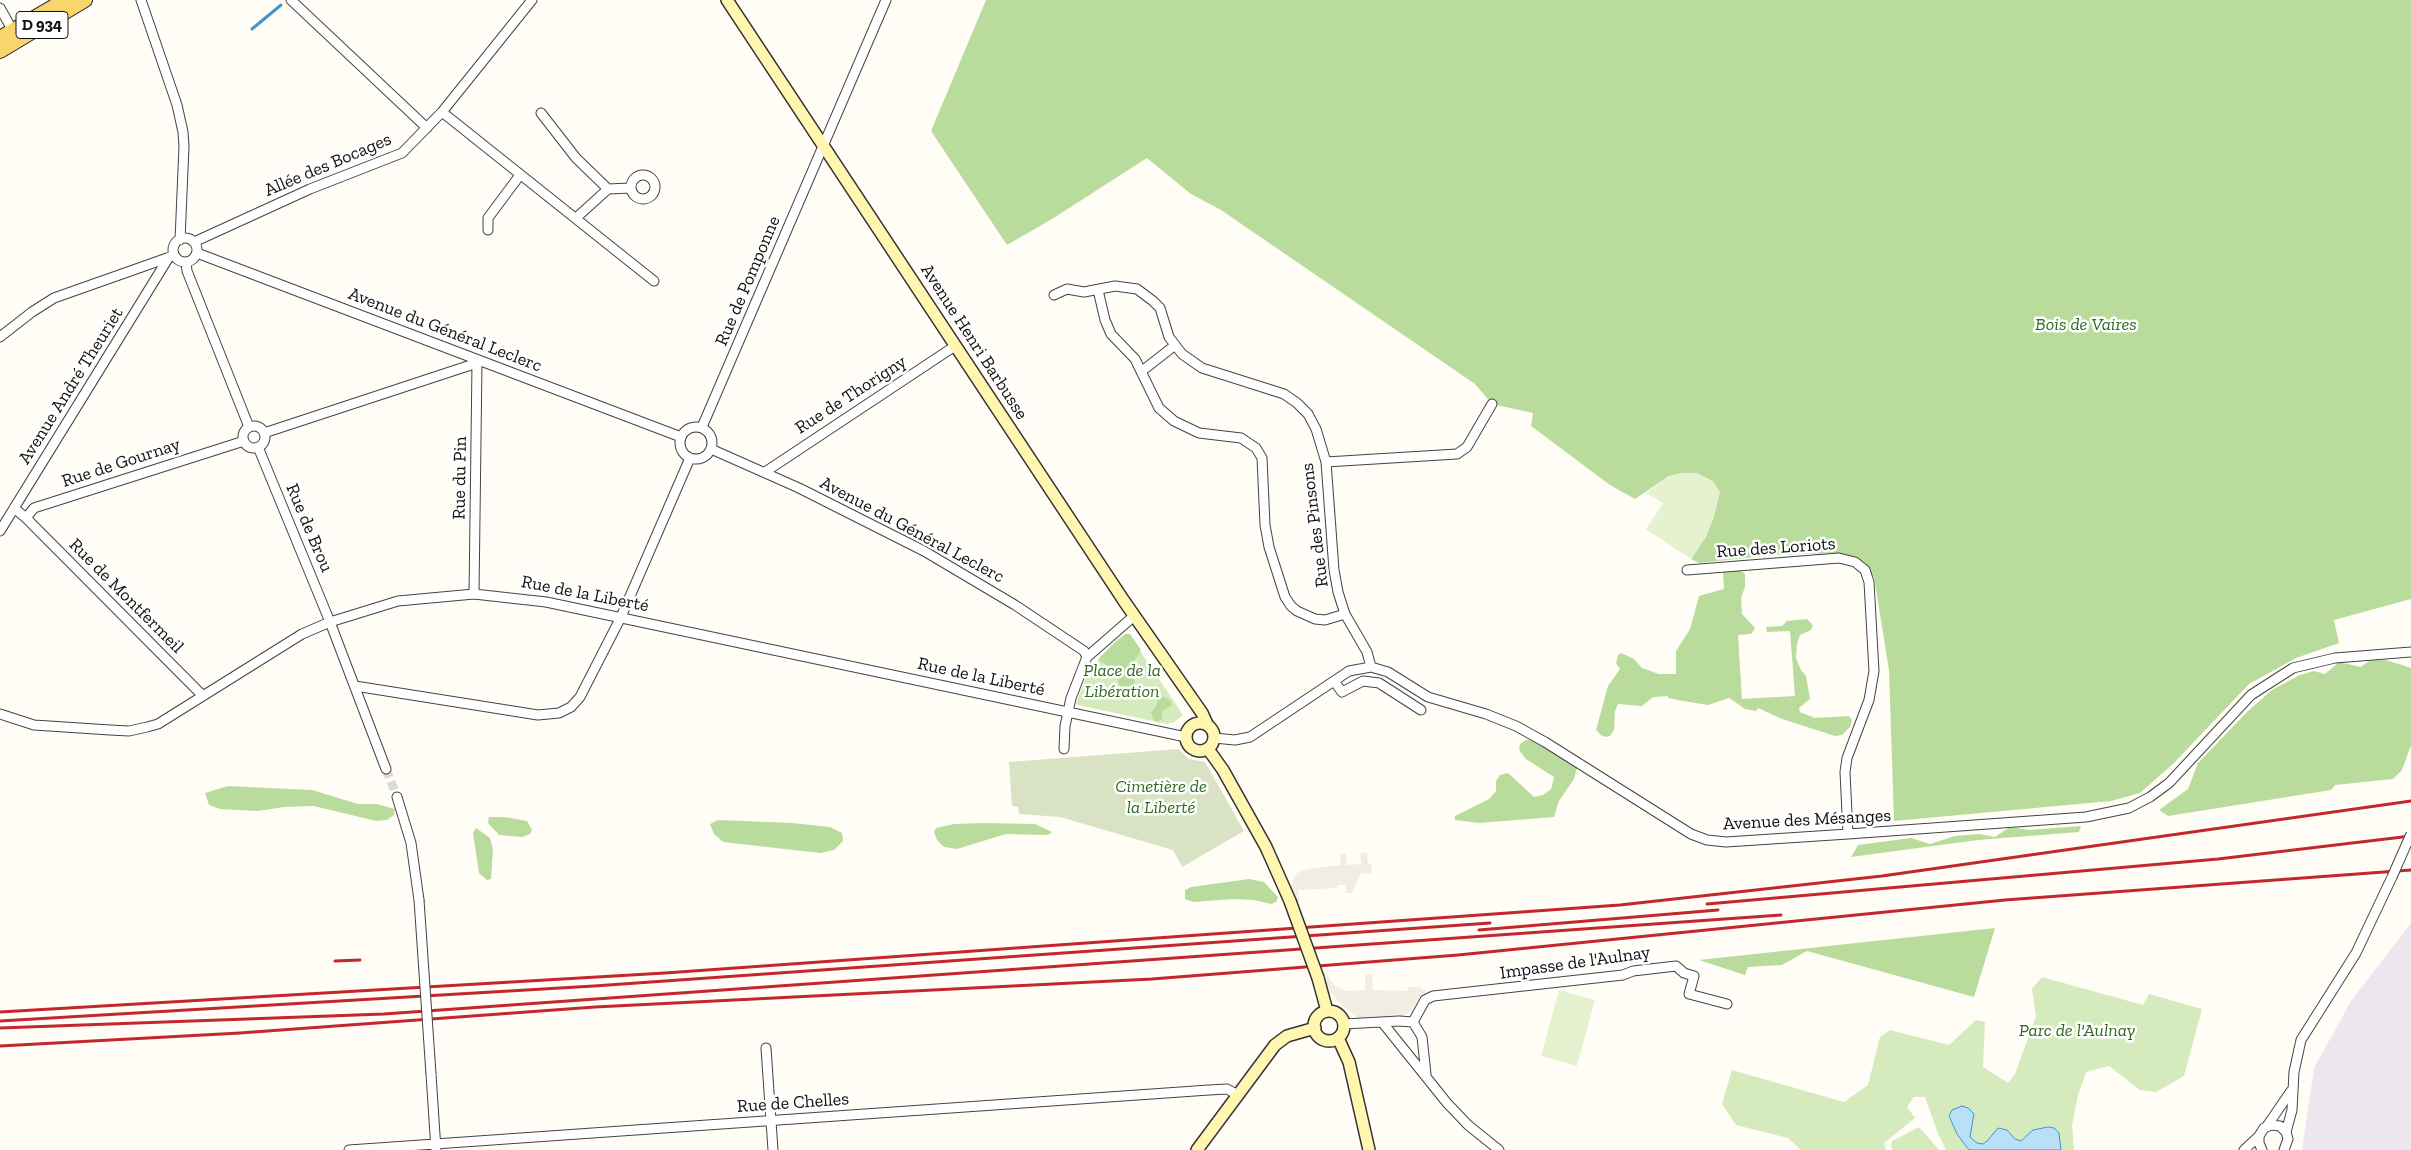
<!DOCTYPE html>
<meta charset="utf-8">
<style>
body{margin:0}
canvas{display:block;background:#fffdf5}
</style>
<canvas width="2411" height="1150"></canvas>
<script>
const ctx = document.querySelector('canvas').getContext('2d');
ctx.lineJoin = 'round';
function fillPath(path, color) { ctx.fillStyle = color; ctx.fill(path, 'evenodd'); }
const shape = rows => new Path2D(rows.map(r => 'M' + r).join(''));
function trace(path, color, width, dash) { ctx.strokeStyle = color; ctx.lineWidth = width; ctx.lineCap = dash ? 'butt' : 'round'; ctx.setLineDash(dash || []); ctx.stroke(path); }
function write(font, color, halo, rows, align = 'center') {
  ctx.font = font + ' "Zilla Slab",serif'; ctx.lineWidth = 5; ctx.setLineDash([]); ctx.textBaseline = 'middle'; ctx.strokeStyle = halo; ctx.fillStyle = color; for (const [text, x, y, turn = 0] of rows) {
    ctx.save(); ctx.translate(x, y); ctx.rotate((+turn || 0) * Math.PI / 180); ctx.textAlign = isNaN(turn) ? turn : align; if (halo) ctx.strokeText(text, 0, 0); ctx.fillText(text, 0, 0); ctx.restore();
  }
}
fillPath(shape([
 [2411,923,2411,1150,2302,1150,2314,1068,2351,1001]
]), '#eee6ef');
fillPath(shape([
 [1128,633,1183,715,1174,722,1167,724,1078,705,1076,703,1086,678,1097,661,1117,639],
 [2042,977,2143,1005,2149,994,2202,1009,2184,1076,2156,1092,2140,1090,2109,1066,2086,1072,2078,1095,2072,1126,2074,1150,1946,1150,1938,1134,1925,1097,1914,1097,1907,1107,1915,1118,1884,1143,1886,1150,1801,1150,1788,1138,1736,1125,1722,1104,1732,1070,1844,1102,1868,1085,1880,1037,1890,1030,1949,1045,1976,1020,1985,1022,1983,1067,2008,1083,2015,1074,2036,1016,2032,989],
 [1919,1127,1939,1150,1893,1150,1891,1147,1892,1141]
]), '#d5ebbd');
fillPath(shape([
 [986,0,2411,0,2411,599,2334,620,2339,643,2296,658,2249,684,2174,763,2140,793,2111,801,1894,821,1889,670,1874,577,1861,561,1840,553,1773,555,1699,563,1691,559,1707,535,1669,476,1635,499,1610,485,1531,426,1533,413,1492,404,1475,384,1221,210,1191,194,1147,158,1052,219,1007,245,931,131],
 [1733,570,1741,571,1745,574,1745,587,1741,598,1742,614,1755,628,1751,634,1738,635,1742,699,1795,696,1790,631,1767,632,1766,627,1782,626,1787,621,1807,619,1813,625,1811,630,1800,635,1797,644,1796,658,1801,670,1806,676,1810,699,1799,708,1800,712,1815,718,1849,716,1852,720,1850,727,1842,735,1835,736,1782,719,1758,708,1756,711,1745,709,1729,698,1708,705,1683,701,1668,698,1668,696,1653,697,1642,706,1618,704,1615,711,1614,730,1610,736,1605,737,1601,735,1596,730,1608,686,1620,669,1616,663,1618,655,1621,653,1634,659,1642,668,1659,674,1676,674,1676,651,1690,629,1699,596,1724,589,1723,572],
 [1125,634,1130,634,1141,650,1130,668,1135,683,1131,691,1126,694,1121,691,1115,671,1100,661,1099,658],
 [2370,660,2386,660,2411,668,2411,745,2402,770,2393,779,2335,785,2331,790,2168,816,2159,810,2188,789,2198,763,2248,711,2272,690,2300,675,2314,671,2325,674,2339,662,2361,667],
 [1164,697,1171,701,1172,706,1162,711,1162,719,1157,722,1153,719,1151,712,1156,707,1158,698],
 [1539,739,1577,768,1574,779,1559,801,1554,817,1479,823,1455,820,1455,816,1489,799,1496,791,1496,781,1500,775,1508,773,1534,797,1543,795,1551,789,1554,777,1526,759,1519,750,1520,744,1526,740],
 [228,786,312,790,358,804,377,804,395,809,394,815,387,820,376,821,314,806,284,807,258,811,220,809,209,805,205,793],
 [489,817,504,817,527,821,532,830,530,834,522,837,499,835,488,823],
 [718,820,792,823,830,827,842,833,843,841,834,850,820,853,723,842,714,834,710,824],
 [982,823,1035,824,1052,832,1048,835,1006,834,957,849,944,847,937,840,934,832,936,828,954,824],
 [2081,826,2079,832,1978,840,1851,857,1858,845,1888,841,1911,838,1930,844,1955,836,1980,834,1995,837,2010,827,2029,830],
 [476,828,490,838,493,849,491,879,487,880,479,873,473,833],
 [1249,879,1264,882,1278,897,1276,902,1271,904,1254,900,1234,899,1193,902,1185,899,1185,890,1191,887],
 [1995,928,1974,997,1807,951,1782,965,1748,967,1745,975,1699,960]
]), '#b9dc9c');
fillPath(shape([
 [1179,749,1189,759,1205,762,1244,831,1182,867,1173,850,1060,817,1019,814,1018,807,1012,806,1009,762]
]), '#d9e3c4');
fillPath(shape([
 [1681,473,1697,473,1713,481,1720,492,1714,517,1707,535,1691,559,1646,529,1663,503,1646,493,1669,476],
 [1559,990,1595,1000,1577,1066,1541,1056]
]), '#e6f2cf');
fillPath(shape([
 [1367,852,1368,864,1371,864,1372,873,1360,874,1352,893,1346,893,1346,885,1337,885,1337,888,1298,890,1299,902,1295,904,1290,888,1297,873,1307,869,1341,865,1340,854,1346,854,1347,865,1361,864,1360,853],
 [1326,973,1335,986,1346,991,1365,990,1365,975,1372,974,1373,990,1408,991,1408,987,1421,987,1421,990,1426,990,1426,993,1420,996,1411,1011,1403,1016,1356,1019,1355,1016,1337,1001,1332,993,1330,994,1322,974]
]), '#f1ede2');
const water = shape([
 [1962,1106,1968,1108,1974,1114,1970,1137,1977,1143,1983,1144,1987,1141,1998,1128,2007,1130,2015,1139,2021,1141,2033,1130,2048,1127,2054,1128,2059,1133,2061,1150,1969,1150,1957,1134,1949,1116,1952,1110,1962,1106]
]);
fillPath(water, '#b9e0f7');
trace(water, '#3f96cf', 1);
trace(shape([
 [252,29,281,5]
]), '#3f96cf', 3);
trace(shape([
 [386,769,397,797]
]), '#dbdad3', 9, [9, 4.5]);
const street = shape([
 [141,0,177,105,183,132,184,146,180,240],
 [291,0,427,128],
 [0,8,13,31],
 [442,112,654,281],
 [541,113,576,158,608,189,576,218],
 '631 187a12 12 0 1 1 24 0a12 12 0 1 1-24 0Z',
 [608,189,631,188],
 [488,230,488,218,520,175],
 '173 250a12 12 0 1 1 24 0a12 12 0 1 1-24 0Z',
 [194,242,310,189,402,153,442,112,532,0],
 [197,253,681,437],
 [186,262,187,271,249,427],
 [1098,290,1105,320,1111,334,1135,359,1159,408,1174,421,1199,433,1241,438,1256,448,1262,458,1265,525,1269,547,1285,597,1291,606,1297,611,1315,619,1325,620,1345,614],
 [1054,295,1067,289,1084,292,1115,286,1137,289,1153,301,1160,308,1169,337,1182,354,1202,368,1284,394,1297,403,1308,414,1316,429,1326,462,1334,570,1338,592,1345,614,1367,652,1371,667],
 [0,337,32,312,54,298,170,257],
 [1142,371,1174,346],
 '243 437a11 11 0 1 1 22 0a11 11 0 1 1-22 0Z',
 '680 443a16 16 0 1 1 32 0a16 16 0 1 1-32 0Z',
 [702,427,886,0],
 [264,433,477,363,478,360],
 [258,447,330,622,386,769],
 [711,449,799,488,924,551,1015,605,1084,651,1087,657],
 [1326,462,1457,454,1467,447,1492,404],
 [765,472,955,346],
 [14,508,26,518,34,508,244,441],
 [26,518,203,696],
 [0,531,169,257],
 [1687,570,1839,558,1855,562,1865,570,1869,582,1874,671,1869,700,1847,758,1845,772,1848,834],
 [474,594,477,363],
 [1334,681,1342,692,1363,681,1379,683,1421,710],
 [355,686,538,715,559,713,571,707,580,697,621,617,690,458],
 [0,714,34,725,110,730,129,731,147,727,158,724,302,634,330,622,398,601,474,594,546,602,1186,737],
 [1214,738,1235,740,1250,737,1349,671,1371,667,1388,672,1428,697,1486,714,1516,726,1545,742,1691,834,1707,840,1726,842,1848,834,2086,817,2129,808,2150,797,2169,783,2251,695,2293,668,2335,658,2411,652],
 [1064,749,1065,726,1071,698,1087,657,1134,616],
 [397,797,411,843,419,900],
 [1382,1022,1447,1103,1468,1125,1499,1150],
 [1413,1022,1425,1000,1433,996,1623,975,1633,971,1676,966,1684,973,1694,976,1689,994,1727,1004],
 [1344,1024,1399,1021,1413,1022,1422,1037,1426,1074],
 [766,1048,773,1150],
 [431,1074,436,1150],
 [2267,1126,2291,1091],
 [2286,1132,2292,1110,2294,1072,2301,1040,2356,953,2392,877],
 [349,1150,1209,1090,1227,1089,1238,1095],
 [2244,1150,2259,1136],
 [2262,1150,2259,1143,2259,1136,2264,1128,2271,1125,2280,1126,2286,1132,2288,1139,2284,1150]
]);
const secondary = shape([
 [727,0,1124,601,1202,713,1207,724],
 '1186 737a14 14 0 1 1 28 0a14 14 0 1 1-28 0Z',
 [1208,749,1223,770,1266,847,1290,901],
 [1318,978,1327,1011],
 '1314 1026a15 15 0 1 1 30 0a15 15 0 1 1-30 0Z',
 [1338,1038,1349,1062,1369,1150],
 [1197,1150,1275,1045,1287,1036,1315,1028]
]);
const primary = shape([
 [0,38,65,0],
 [0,51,85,0]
]);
trace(street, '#444', 11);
trace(secondary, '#333', 14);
trace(primary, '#222', 16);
trace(street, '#fff', 9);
trace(secondary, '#fff6b0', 11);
trace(primary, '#f9d66b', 14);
trace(shape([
 [1707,904,2218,859,2411,836],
 [1479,930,1718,910],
 [335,961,360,960],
 [0,1012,665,973,1620,905,1882,876,2411,801],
 [0,1021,594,986,1490,923],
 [0,1028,384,1014,1781,915],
 [0,1046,240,1033,595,1007,1152,979,1458,955,2005,900,2411,870]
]), '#c4262e', 3);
const streetBridge = shape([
 [2392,877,2411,834],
 [419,900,431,1074]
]);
const secondaryBridge = shape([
 [1290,901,1318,978]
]);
trace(streetBridge, '#444', 11, []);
trace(secondaryBridge, '#333', 14, []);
trace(streetBridge, '#fff', 9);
trace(secondaryBridge, '#fff6b0', 11);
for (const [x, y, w] of [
 [42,25,52]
]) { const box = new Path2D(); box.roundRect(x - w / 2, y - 13.5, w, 27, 4); ctx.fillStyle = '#fff'; ctx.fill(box); trace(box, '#111', 1); }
write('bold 16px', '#111', null, [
 ["D 934",42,25]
]);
write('18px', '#111', '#fff', [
 ["Allée des Bocages",328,165,-23],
 ["Rue de Pomponne",748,281,-67],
 ["Avenue du Général Leclerc",445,330,21],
 ["Avenue Henri Barbusse",974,342,57],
 ["Avenue André Theuriet",71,386,-58],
 ["Rue de Thorigny",851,395,-33],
 ["Rue de Gournay",121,463,-18],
 ["Rue du Pin",460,478,-89],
 ["Rue des Pinsons",1315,525,-97],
 ["Rue de Brou",309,528,67],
 ["Avenue du Général Leclerc",912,530,28],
 ["Rue des Loriots",1776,548,-4],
 ["Rue de la Liberté",585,594,11],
 ["Rue de Montfermeil",126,596,45],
 ["Rue de la Liberté",981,677,12],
 ["Avenue des Mésanges",1807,820,-3],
 ["Impasse de l'Aulnay",1575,963,-8],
 ["Rue de Chelles",793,1103,-4]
]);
write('italic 18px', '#2f6b1f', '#fff', [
 ["Bois de Vaires",2086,325],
 ["Place de la",1122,671],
 ["Libération",1122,692],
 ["Cimetière de",1161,787],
 ["la Liberté",1161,808],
 ["Parc de l'Aulnay",2077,1031]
]);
</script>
